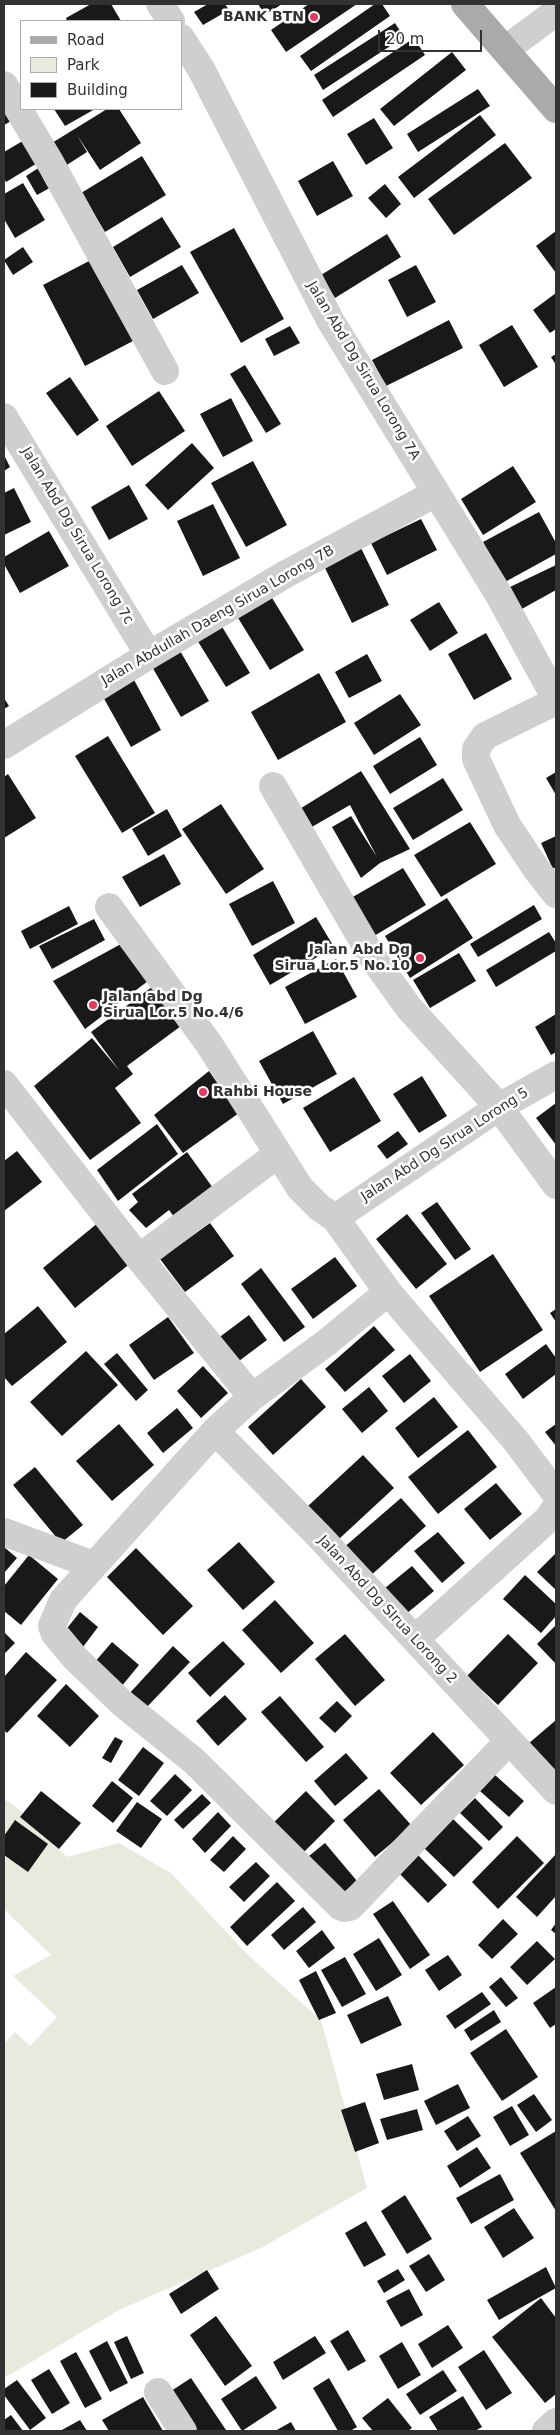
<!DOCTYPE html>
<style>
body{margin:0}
#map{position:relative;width:560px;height:2435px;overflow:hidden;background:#fff;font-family:"DejaVu Sans",sans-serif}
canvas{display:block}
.frame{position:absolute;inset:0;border:5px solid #323232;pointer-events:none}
.legend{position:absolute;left:20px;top:20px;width:162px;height:90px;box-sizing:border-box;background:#fff;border:1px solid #adadad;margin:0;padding:6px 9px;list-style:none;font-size:15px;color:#323232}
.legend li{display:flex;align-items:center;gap:10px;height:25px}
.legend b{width:25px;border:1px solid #adadad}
.scale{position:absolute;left:378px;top:30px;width:104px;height:22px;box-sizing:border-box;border:2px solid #323232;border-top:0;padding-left:6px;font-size:15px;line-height:18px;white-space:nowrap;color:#323232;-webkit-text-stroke:4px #fff;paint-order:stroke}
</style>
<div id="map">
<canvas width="560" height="2435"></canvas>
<div class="frame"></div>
<ul class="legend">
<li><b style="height:6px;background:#aaa"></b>Road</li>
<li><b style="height:14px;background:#e7ebde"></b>Park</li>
<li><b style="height:14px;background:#191919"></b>Building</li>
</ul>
<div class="scale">20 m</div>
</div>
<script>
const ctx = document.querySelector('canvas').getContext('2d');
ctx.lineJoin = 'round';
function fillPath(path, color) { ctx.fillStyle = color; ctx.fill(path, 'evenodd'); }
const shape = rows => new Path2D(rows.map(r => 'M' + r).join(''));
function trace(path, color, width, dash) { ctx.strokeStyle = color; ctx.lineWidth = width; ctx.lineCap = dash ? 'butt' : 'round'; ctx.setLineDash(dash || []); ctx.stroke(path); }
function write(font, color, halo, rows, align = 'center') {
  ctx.font = font + ' "DejaVu Sans",sans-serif'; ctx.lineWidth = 5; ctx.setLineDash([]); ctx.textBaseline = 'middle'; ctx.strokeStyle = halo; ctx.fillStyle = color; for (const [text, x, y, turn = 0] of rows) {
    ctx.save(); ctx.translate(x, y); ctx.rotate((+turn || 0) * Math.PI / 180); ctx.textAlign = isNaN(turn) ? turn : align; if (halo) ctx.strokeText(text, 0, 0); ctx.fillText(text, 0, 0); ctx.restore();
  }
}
fillPath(shape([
 [4,1799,15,1806,67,1857,119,1843,171,1873,250,1957,321,2020,367,2188,261,2248,121,2309,4,2378,4,2044,15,2032,30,2046,57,2017,13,1976,51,1955,4,1909]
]), '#e7ebde');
fillPath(shape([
 [91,4,111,4,121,21,67,21,66,18],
 [208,4,225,4,229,10,203,25,194,12],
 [258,4,282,4,265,15],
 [309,4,357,4,286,52,271,30],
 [375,4,382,4,390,16,311,71,300,56],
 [395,23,404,37,323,90,314,75],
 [414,38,425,55,333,117,322,100],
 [452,52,466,70,394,126,380,109],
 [478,89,490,106,418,152,407,134],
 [4,104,13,120,4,125],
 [54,109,95,109,65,126],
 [107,109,119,109,141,143,100,170,77,135,87,152,62,168,47,146],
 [480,115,496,135,414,198,398,177],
 [374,118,393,148,366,165,347,134],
 [26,139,39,162,6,182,4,178,4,152],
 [505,143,532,178,454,235,428,199],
 [142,156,166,195,105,232,81,193],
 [333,161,353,196,317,216,298,181],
 [43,165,55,185,37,195,26,176],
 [23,183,45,220,15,238,4,219,4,194],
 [385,184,401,204,386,218,368,198],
 [162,217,181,247,130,277,113,247],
 [234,228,284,319,241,343,190,252],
 [556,231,556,273,536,246],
 [387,234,401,257,335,298,321,275],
 [23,247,33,262,13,275,4,260],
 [91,260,133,341,85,366,43,285],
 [182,265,199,293,153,319,137,290],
 [416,265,436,302,407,317,388,280],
 [556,293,556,329,550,333,533,310],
 [449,320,463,348,386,386,372,360],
 [512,325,538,367,504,387,479,345],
 [290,326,300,343,274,356,265,339],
 [556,354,556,365,551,357],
 [245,365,281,424,266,433,230,374],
 [70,377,99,420,77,436,46,393],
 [159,391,185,431,132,466,106,426],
 [231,398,253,441,223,457,200,414],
 [192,443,214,468,168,510,145,485],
 [4,455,10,467,4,471],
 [253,461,287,525,246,547,211,483],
 [513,466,536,502,483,535,461,499],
 [129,485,148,519,109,540,91,507],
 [14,488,31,522,4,535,4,493],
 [213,504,240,558,203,576,177,521],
 [539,512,556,543,556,554,505,582,483,542],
 [421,519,437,550,387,575,371,543],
 [49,531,69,566,20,593,4,564,4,557],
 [360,546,389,605,352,623,323,564],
 [556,565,556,590,520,610,510,587],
 [269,593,304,650,270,670,235,613],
 [439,602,458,633,430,651,410,620],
 [218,620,250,673,226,687,194,635],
 [486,633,512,679,474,700,448,654],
 [179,649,209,701,181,717,151,665],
 [367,654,382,681,349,698,335,672],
 [319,673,346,722,278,760,251,712],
 [133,678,161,730,131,747,102,695],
 [400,694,421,725,374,755,354,723],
 [4,698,9,706,4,709],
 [108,736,155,813,122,833,75,756],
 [420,737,437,765,390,794,373,766],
 [361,771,410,849,380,863,361,878,332,827,351,816,377,857,350,805,310,828,298,810],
 [556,772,556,795,546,778],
 [8,774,36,818,4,838,4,777],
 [443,778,463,810,413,840,393,808],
 [221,804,264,869,226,894,182,829],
 [167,809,182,836,148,856,132,829],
 [470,822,496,864,441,897,414,855],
 [556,836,556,867,553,869,541,843],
 [164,854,181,884,140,907,122,877],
 [403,868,426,905,374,936,351,898],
 [273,881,295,923,252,946,229,904],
 [447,898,473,938,410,978,385,936],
 [534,905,542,919,478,957,470,944],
 [69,906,78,924,30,949,21,931],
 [316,917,334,947,270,985,253,955],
 [94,919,105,940,52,969,39,946],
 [549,932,556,943,556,951,496,987,486,970],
 [121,944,148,981,85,1029,53,981],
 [459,953,476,981,430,1008,413,980],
 [336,959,357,997,305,1024,285,987],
 [156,984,185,1023,127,1066,133,1074,115,1088,141,1123,90,1160,34,1086,92,1038,119,1070,91,1032],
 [556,1014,556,1052,551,1055,535,1027],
 [313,1031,337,1074,283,1104,259,1061],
 [209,1071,239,1113,183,1153,154,1115],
 [422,1076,447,1116,419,1133,393,1094],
 [354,1077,381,1121,330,1152,303,1108],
 [556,1103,556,1145,536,1118],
 [157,1124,178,1154,118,1201,97,1170],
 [398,1131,408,1144,387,1159,377,1146],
 [17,1151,42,1182,4,1211,4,1161],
 [187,1152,213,1188,175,1218,169,1210,146,1228,129,1210,138,1202,132,1194],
 [437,1202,471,1249,455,1260,421,1213],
 [407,1214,447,1264,416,1289,376,1239],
 [99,1222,132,1262,75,1308,43,1268],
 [210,1223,234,1256,185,1292,160,1259],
 [493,1254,543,1330,480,1372,429,1296],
 [335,1257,357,1286,313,1319,291,1289],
 [261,1268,305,1327,284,1342,241,1284],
 [38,1306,67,1342,12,1386,4,1377,4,1334],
 [556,1309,556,1322,550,1313],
 [249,1315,267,1340,235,1364,217,1339],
 [168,1317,194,1353,154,1380,129,1345],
 [374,1326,395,1350,345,1392,325,1369],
 [546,1344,556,1358,556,1374,523,1399,505,1374],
 [86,1351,118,1385,62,1436,30,1402],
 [117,1353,148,1390,136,1401,104,1364],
 [410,1354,431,1381,404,1403,382,1376],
 [203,1366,228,1393,201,1418,177,1391],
 [301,1379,326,1407,273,1455,248,1427],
 [369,1387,388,1411,362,1433,342,1409],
 [434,1397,458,1427,418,1458,395,1428],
 [177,1408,193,1428,163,1453,147,1433],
 [119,1424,154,1465,112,1501,76,1461],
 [556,1424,556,1446,545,1432],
 [468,1430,497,1467,438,1514,408,1477],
 [363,1455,394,1488,339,1539,308,1506],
 [35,1467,83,1525,61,1543,13,1485],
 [496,1483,522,1514,490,1540,464,1509],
 [401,1498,426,1526,368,1578,342,1549],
 [438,1532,465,1563,442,1583,414,1551],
 [239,1542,275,1582,243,1610,207,1570],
 [4,1547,17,1558,4,1573],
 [136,1548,193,1606,163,1635,107,1577],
 [555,1554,556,1555,556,1590,537,1572],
 [29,1555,58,1579,21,1625,4,1611,4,1586],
 [412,1566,434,1591,406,1614,385,1588],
 [525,1575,556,1604,556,1616,541,1633,503,1599],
 [275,1600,314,1643,281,1673,242,1630],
 [80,1612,98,1627,83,1647,64,1632],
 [556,1625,556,1664,537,1644],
 [4,1632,15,1643,4,1654],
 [345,1634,385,1680,355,1706,315,1659],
 [508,1634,538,1663,498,1705,467,1676],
 [223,1641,245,1664,210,1697,188,1673],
 [112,1642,139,1665,121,1687,94,1663],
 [173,1646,190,1662,144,1710,128,1695],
 [26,1652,57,1680,7,1733,4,1730,4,1677],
 [66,1684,99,1716,70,1747,37,1716],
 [225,1695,247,1719,218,1746,196,1721],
 [280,1696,324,1747,306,1762,261,1712],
 [337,1701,352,1716,335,1733,319,1718],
 [556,1720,556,1776,528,1744],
 [433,1732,464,1765,421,1805,390,1773],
 [115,1737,123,1741,111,1763,102,1758],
 [143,1747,164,1763,139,1796,118,1780],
 [346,1753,368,1778,335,1806,314,1781],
 [175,1774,192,1790,167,1816,150,1801],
 [495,1775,524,1801,509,1817,480,1791],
 [112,1781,133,1798,113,1823,92,1806],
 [379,1789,412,1826,375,1857,343,1820],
 [41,1791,81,1823,59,1849,20,1817],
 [306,1791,335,1821,298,1858,268,1828],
 [202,1794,211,1803,183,1829,174,1820],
 [475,1798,503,1827,489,1841,460,1813],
 [137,1802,162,1819,141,1848,116,1831],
 [218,1812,231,1826,205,1853,192,1839],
 [453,1819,483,1848,454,1877,424,1848],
 [15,1820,48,1844,28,1872,4,1855,4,1836],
 [233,1836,246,1849,224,1872,210,1860],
 [517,1836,544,1863,498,1909,472,1882],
 [325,1843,357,1881,337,1898,304,1860],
 [556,1854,556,1896,537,1917,516,1897],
 [418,1855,447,1885,428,1903,399,1873],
 [256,1862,270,1876,244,1902,229,1887],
 [277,1882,295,1901,247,1946,230,1927],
 [393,1901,430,1955,410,1969,373,1914],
 [303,1907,316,1922,284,1950,271,1935],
 [503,1919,518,1934,492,1959,478,1945],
 [556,1923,556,1934,551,1930],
 [322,1930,335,1948,309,1968,296,1951],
 [379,1938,402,1975,376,1991,353,1954],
 [537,1941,555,1959,527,1985,510,1967],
 [448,1955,462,1975,439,1991,425,1970],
 [345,1957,366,1994,342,2007,321,1970],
 [316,1971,336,2013,319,2020,299,1980],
 [501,1977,518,1998,506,2007,489,1987],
 [556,1987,556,2024,550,2028,533,2003],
 [482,1992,491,2004,455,2029,446,2016],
 [388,1996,402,2025,361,2044,347,2015],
 [494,2010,501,2022,471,2041,464,2030],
 [506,2029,538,2077,502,2101,470,2053],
 [412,2064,419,2090,384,2100,376,2074],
 [458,2084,470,2108,436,2125,424,2101],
 [534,2094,552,2120,536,2132,517,2105],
 [365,2102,379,2143,355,2152,341,2110],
 [512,2106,529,2135,510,2146,493,2117],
 [417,2109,423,2130,387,2140,380,2119],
 [468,2116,481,2136,457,2151,444,2131],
 [556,2131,556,2211,520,2153],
 [477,2147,491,2168,460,2188,447,2166],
 [500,2174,514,2200,471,2224,456,2198],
 [405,2195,432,2239,407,2254,381,2211],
 [514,2208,534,2238,503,2258,484,2227],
 [366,2221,386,2255,364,2267,345,2233],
 [429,2254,445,2280,426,2292,409,2266],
 [546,2267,556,2288,499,2320,487,2300],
 [398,2269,405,2280,384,2293,377,2281],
 [207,2270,219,2289,181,2314,169,2294],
 [409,2289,423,2315,401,2327,386,2301],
 [541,2298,556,2318,556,2394,545,2403,492,2337],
 [216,2316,252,2366,225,2386,190,2335],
 [448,2325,463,2348,432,2368,418,2344],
 [348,2330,366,2361,348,2371,330,2341],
 [127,2336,144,2373,131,2379,114,2342],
 [315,2336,326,2353,283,2380,273,2362],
 [107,2341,128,2383,110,2392,89,2351],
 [402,2342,421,2375,398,2389,379,2356],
 [484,2350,512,2393,486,2410,458,2367],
 [76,2352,102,2399,85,2408,60,2361],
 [49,2369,70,2403,52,2414,31,2380],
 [443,2370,457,2391,420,2415,406,2394],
 [256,2376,277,2408,242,2431,221,2399],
 [191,2378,226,2430,188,2431,165,2395],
 [329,2378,357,2427,350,2431,338,2431,313,2388],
 [17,2380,46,2418,30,2430,4,2395,4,2389],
 [463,2396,482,2427,475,2431,438,2431,429,2417],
 [143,2397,163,2431,109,2431,102,2420],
 [388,2398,412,2428,408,2431,373,2431,362,2418],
 [11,2415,23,2431,4,2431,4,2420],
 [80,2420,87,2431,60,2431],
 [291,2422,296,2431,275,2431]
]), '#191919');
trace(shape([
 [160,4,171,21],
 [181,38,201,69,330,320,499,595,556,699],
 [506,49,556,12],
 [4,85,51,164,165,371],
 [4,417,149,655],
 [556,701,485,736,476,749,476,759,507,825,537,870,556,894],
 [4,745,149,655,286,574,436,493],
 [273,786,373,958,409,1008,499,1107,556,1185],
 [109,907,209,1044,300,1188,320,1208,335,1218,388,1292],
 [4,1084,139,1258,252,1397],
 [335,1218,499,1107,556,1075],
 [139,1258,278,1154],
 [215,1431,318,1535,556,1791],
 [4,1532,93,1565],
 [415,1639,548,1519,556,1507],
 [508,1742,350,1907,344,1908,340,1906,194,1761,122,1703,75,1658,55,1634,52,1626,63,1600,215,1431,252,1397,326,1343,388,1292,516,1441,556,1494],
 [158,2392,183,2431],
 [546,2431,556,2422]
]), '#cfcfcf', 28);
trace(shape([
 [465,4,556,109]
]), '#aaa', 28);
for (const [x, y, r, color] of [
 [314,17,5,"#e23b5f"],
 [420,958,5,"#e23b5f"],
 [93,1005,5,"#e23b5f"],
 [203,1092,5,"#e23b5f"]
]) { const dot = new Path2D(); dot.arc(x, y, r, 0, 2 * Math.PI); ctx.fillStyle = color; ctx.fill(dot); trace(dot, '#fff', 2); }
write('bold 14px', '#323232', '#fff', [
 ["BANK BTN",304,17],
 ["Jalan Abd Dg",410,950],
 ["Sirua Lor.5 No.10",410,966],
 ["Jalan abd Dg",103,997,"left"],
 ["Sirua Lor.5 No.4/6",103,1013,"left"],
 ["Rahbi House",213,1092,"left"]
], 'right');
write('14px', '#323232', '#fff', [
 ["Jalan Abd Dg Sirua Lorong 7A",363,371,59],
 ["Jalan Abd Dg Sirua Lorong 7c",77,536,59],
 ["Jalan Abdullah Daeng Sirua Lorong 7B",218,616,-30],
 ["Jalan Abd Dg SIrua Lorong 5",445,1145,-33],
 ["Jalan Abd Dg SIrua Lorong 2",387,1610,47]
]);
</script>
